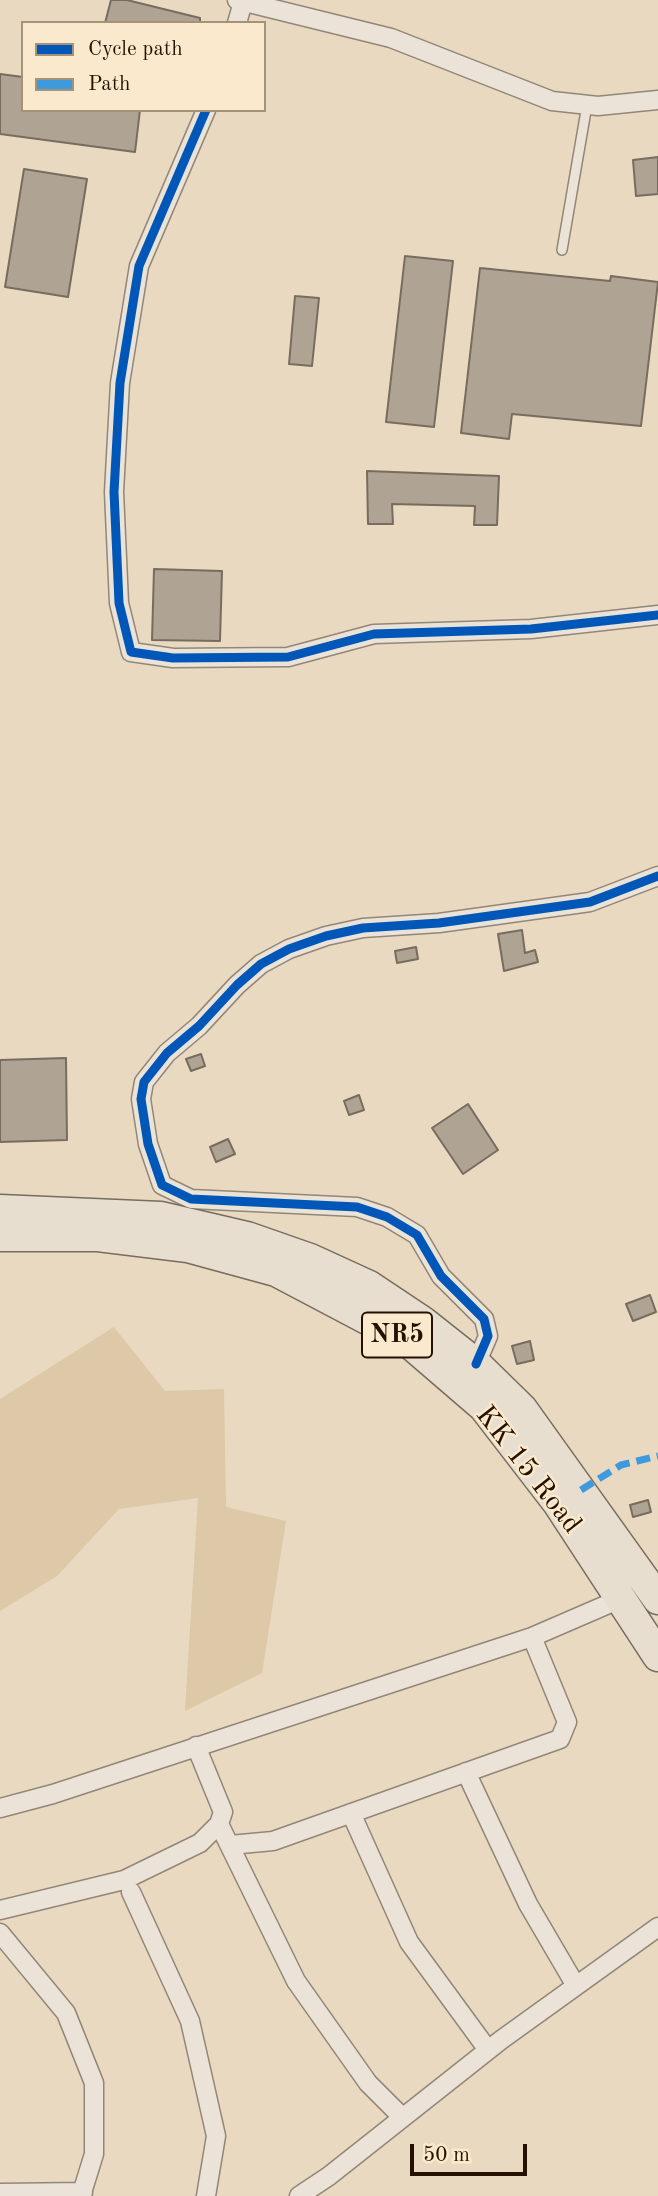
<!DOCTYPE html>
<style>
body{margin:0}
#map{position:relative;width:658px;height:2196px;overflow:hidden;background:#e8d9c0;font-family:"Old Standard TT",serif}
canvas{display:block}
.legend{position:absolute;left:21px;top:21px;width:245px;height:91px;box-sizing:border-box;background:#fae9cc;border:2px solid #a5927b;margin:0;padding:9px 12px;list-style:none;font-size:21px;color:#261001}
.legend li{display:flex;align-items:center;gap:14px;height:35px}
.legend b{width:35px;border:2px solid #a5927b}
.scale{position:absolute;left:410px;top:2144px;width:117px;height:32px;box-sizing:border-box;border:4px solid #261001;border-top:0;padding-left:9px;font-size:21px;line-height:24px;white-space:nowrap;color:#261001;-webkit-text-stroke:5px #fae9cc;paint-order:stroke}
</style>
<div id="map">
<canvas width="658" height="2196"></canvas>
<ul class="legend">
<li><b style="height:9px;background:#0057b8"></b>Cycle path</li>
<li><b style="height:9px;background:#3c9add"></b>Path</li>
</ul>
<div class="scale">50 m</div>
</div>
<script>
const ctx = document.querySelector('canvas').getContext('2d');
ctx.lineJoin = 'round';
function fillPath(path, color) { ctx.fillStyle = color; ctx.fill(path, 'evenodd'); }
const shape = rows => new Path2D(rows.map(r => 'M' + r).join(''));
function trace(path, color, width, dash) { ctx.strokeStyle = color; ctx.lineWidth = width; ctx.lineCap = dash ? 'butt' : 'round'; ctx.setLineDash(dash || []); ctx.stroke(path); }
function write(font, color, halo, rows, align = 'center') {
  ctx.font = font + ' "Old Standard TT",serif'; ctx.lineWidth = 5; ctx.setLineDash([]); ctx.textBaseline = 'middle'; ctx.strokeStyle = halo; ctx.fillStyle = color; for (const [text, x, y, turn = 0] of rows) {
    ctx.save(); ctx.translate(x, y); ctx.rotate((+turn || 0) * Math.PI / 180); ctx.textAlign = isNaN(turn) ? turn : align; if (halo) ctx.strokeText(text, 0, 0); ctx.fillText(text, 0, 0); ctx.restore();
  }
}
fillPath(shape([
 [114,1327,165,1391,224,1389,226,1507,286,1521,262,1673,185,1711,198,1498,119,1509,57,1576,0,1611,0,1399]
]), '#ddc8a7');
const building = shape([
 [111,0,127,0,200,18,200,23,105,23,111,0],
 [0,74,23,77,23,110,140,110,135,152,0,134,0,74],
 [658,157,658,194,636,196,633,160,658,157],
 [24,169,87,179,68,297,5,287,24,169],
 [405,256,453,261,434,427,386,422,405,256],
 [480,268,610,281,611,276,658,282,641,426,512,414,509,439,461,433,480,268],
 [295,296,319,298,312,366,289,364,295,296],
 [367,471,499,476,497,525,474,525,475,506,392,504,393,524,368,524,367,471],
 [154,569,222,571,220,641,152,640,154,569],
 [522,930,525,953,535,950,538,962,504,971,498,934,522,930],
 [416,947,418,959,397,963,395,951,416,947],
 [201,1054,205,1066,191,1071,186,1059,201,1054],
 [66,1058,67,1140,0,1142,0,1060,66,1058],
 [359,1095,364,1110,349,1115,344,1101,359,1095],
 [468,1104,498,1150,463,1174,432,1128,468,1104],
 [228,1139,235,1154,216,1162,210,1147,228,1139],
 [650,1295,656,1312,633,1321,626,1304,650,1295],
 [530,1341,534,1360,517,1364,512,1346,530,1341],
 [648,1500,651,1512,633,1517,630,1505,648,1500]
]);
fillPath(building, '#afa493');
trace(building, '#776c5e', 2);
const service = shape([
 [562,250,587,105]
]);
const minor = shape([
 [237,0,391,38,552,101,598,106,658,100],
 [237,23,243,2],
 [206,110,139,266,120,383,114,492,119,603,131,652,173,658,288,657,374,634,531,629,658,615],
 [476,1364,488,1336,484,1319,441,1276,417,1235,387,1217,357,1207,191,1199,162,1185,148,1144,141,1099,144,1082,167,1053,199,1026,237,985,261,964,289,949,326,936,363,928,439,923,590,902,658,876],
 [466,1772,528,1904,576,1986],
 [0,1808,53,1794,532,1637,620,1599],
 [351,1813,409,1942,488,2050],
 [219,1824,296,1981,368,2083,402,2117],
 [230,1845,273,1841,560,1739,567,1722,532,1637],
 [131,1892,190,2021,216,2136,206,2196],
 [0,1910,124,1880,200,1843,219,1824,223,1812,196,1746],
 [0,1933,66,2013,94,2083,94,2154,81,2196],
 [0,2193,83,2192],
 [299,2196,329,2176,501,2040,658,1927]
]);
const trunk = shape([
 [0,1210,161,1217,247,1237,310,1259,369,1286,423,1322,476,1364,522,1409,658,1599],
 [0,1236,98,1236,188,1247,276,1271,405,1339,484,1407,558,1503,658,1656]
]);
trace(service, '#928677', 12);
trace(minor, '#928677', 21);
trace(trunk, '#776c5e', 33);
trace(service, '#ebe3d7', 9);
trace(minor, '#ebe3d7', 18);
trace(trunk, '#e7ded0', 30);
trace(shape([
 [581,1490,621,1465,658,1456]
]), '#3c9add', 7, [14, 7]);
trace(shape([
 [206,110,139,266,120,383,114,492,119,603,131,652,173,658,288,657,374,634,531,629,658,615],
 [476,1364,488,1336,484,1319,441,1276,417,1235,387,1217,357,1207,191,1199,162,1185,148,1144,141,1099,144,1082,167,1053,199,1026,237,985,261,964,289,949,326,936,363,928,439,923,590,902,658,876]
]), '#0057b8', 9);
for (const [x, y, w] of [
 [397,1335,70]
]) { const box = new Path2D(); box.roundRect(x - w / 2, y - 22.5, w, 45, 5); ctx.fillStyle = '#fae9cc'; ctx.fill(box); trace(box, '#261001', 2); }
write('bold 26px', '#261001', null, [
 ["NR5",397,1335]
]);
write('28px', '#261001', '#fae9cc', [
 ["KK 15 Road",528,1470,52]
]);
</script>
